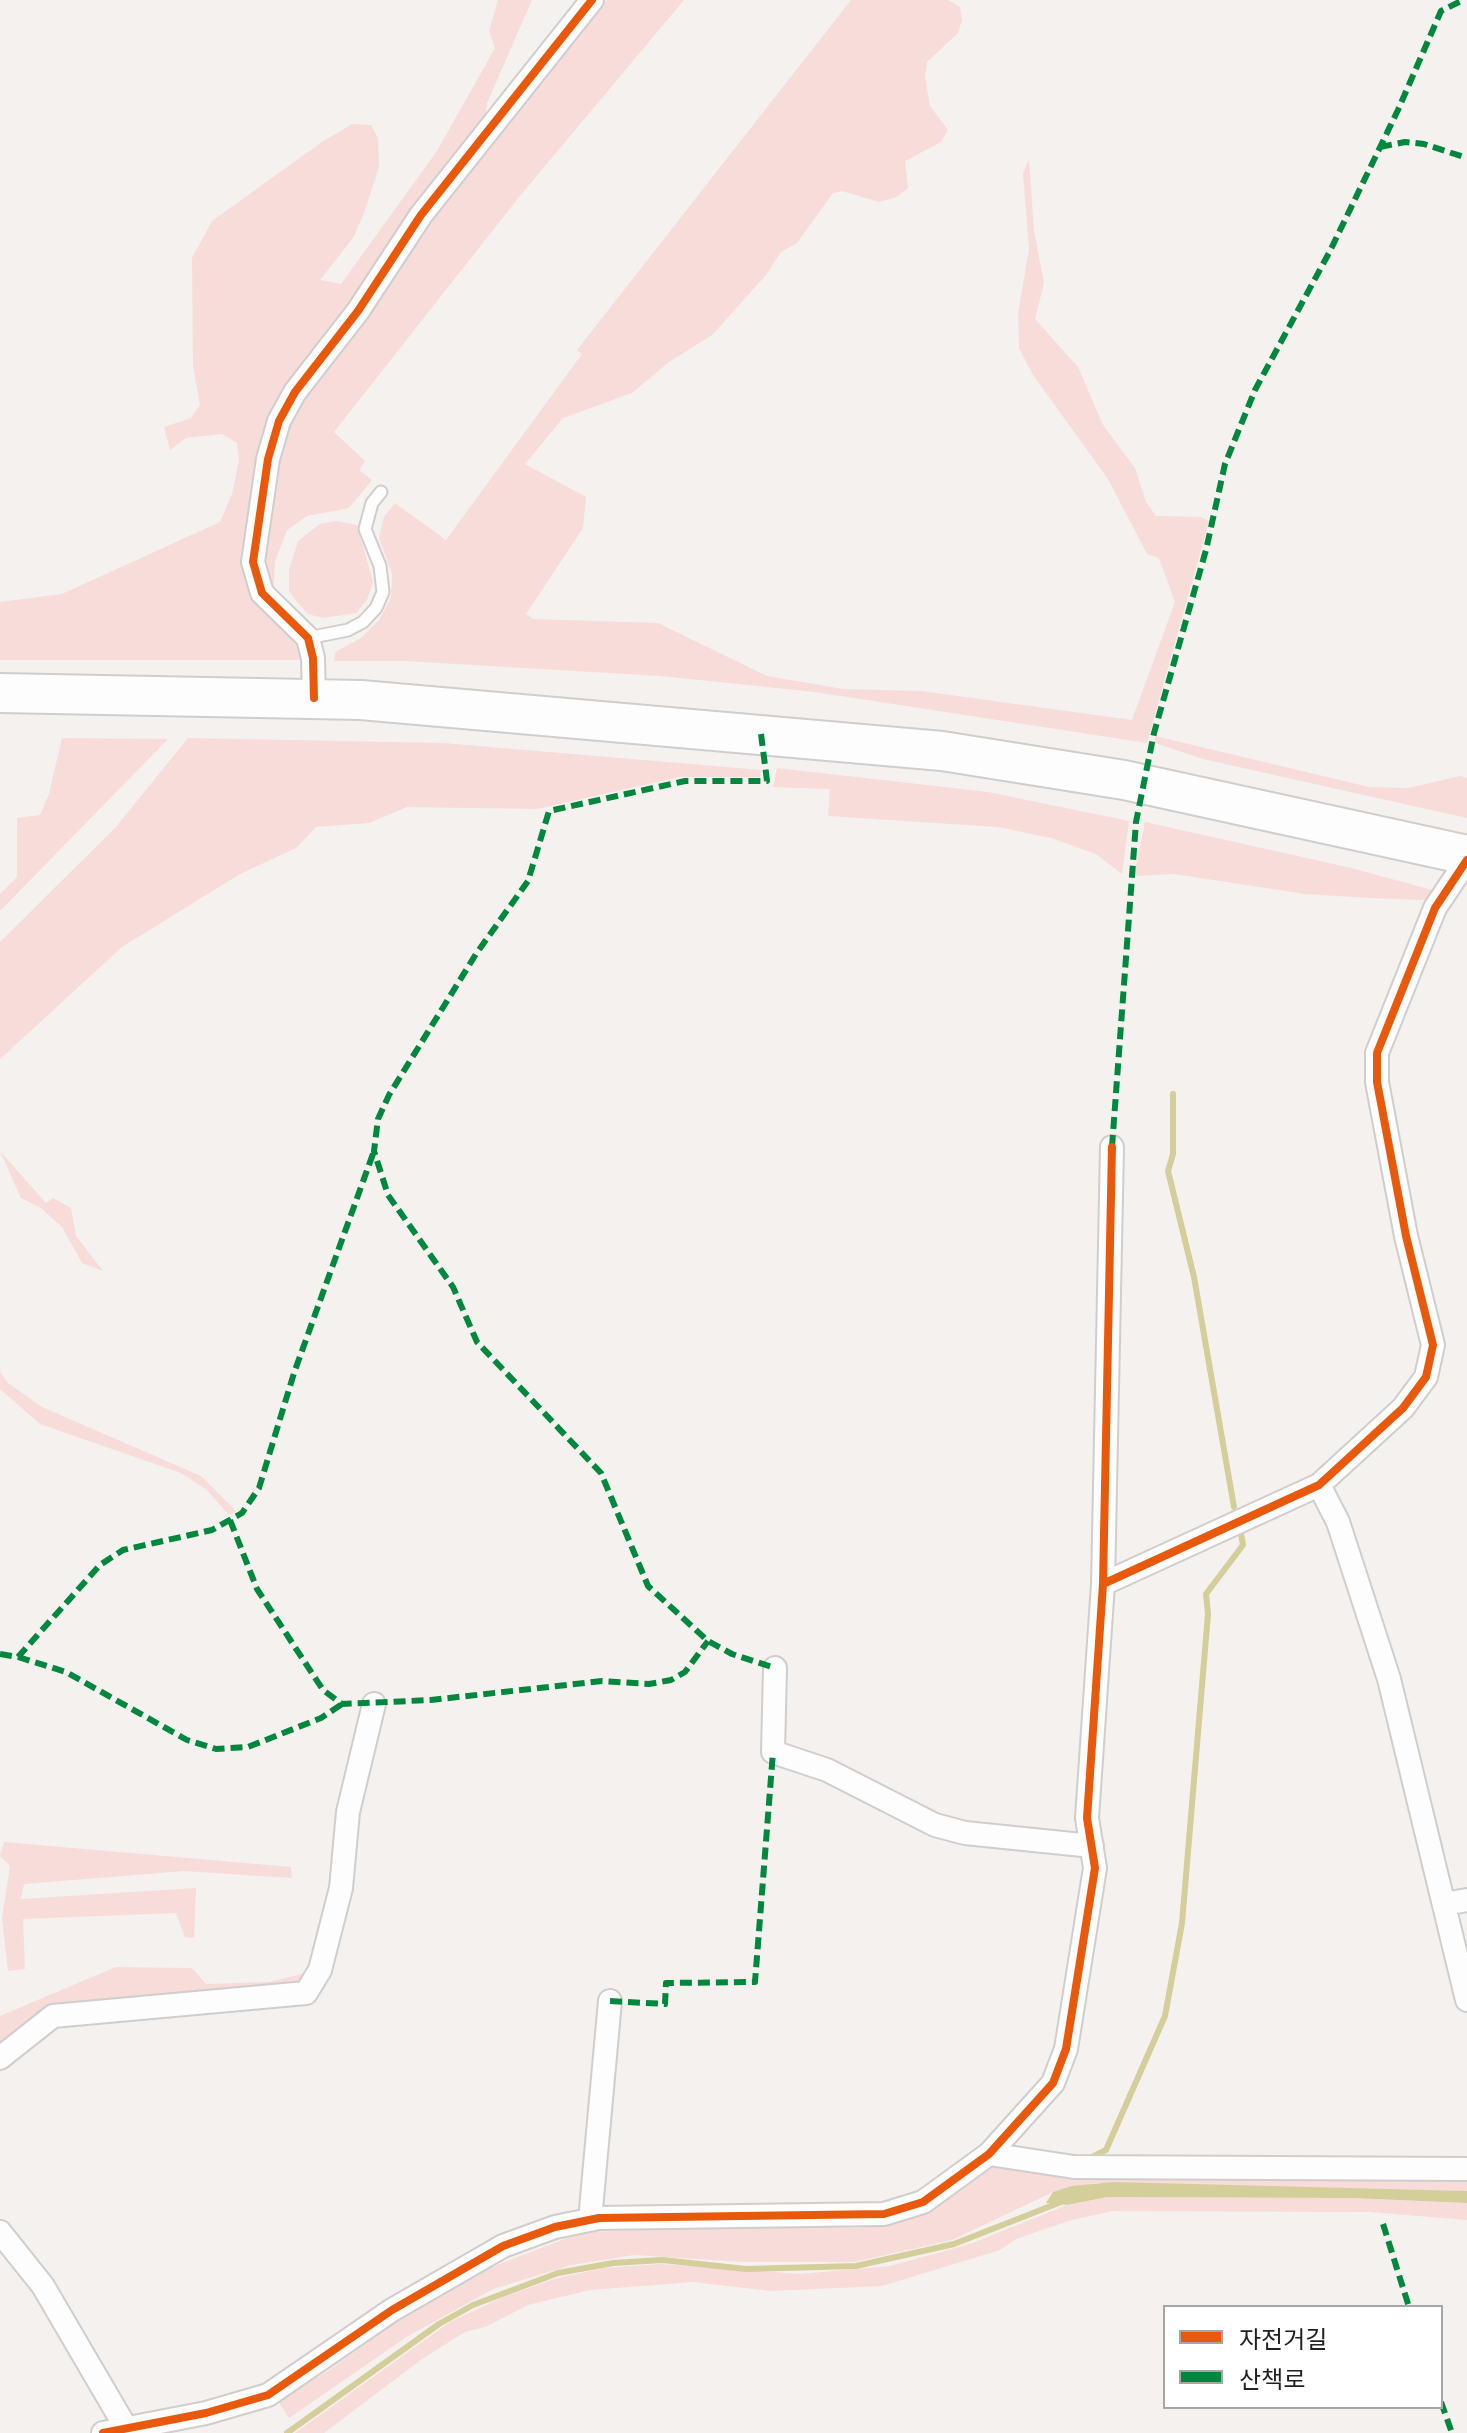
<!DOCTYPE html>
<meta charset="utf-8">
<style>
body{margin:0}
#map{position:relative;width:1467px;height:2433px;overflow:hidden;background:#f4f1ef;font-family:Montserrat,"Noto Sans KR",sans-serif}
canvas{display:block}
.legend{position:absolute;left:1163px;top:2305px;width:280px;height:104px;box-sizing:border-box;background:#fff;border:2px solid #a7a6a6;margin:0;padding:10px 14px;list-style:none;font-size:24px;color:#232120}
.legend li{display:flex;align-items:center;gap:16px;height:40px}
.legend b{width:40px;border:2px solid #a7a6a6}
</style>
<div id="map">
<canvas width="1467" height="2433"></canvas>
<ul class="legend">
<li><b style="height:10px;background:#e8590c"></b>자전거길</li>
<li><b style="height:10px;background:#00873e"></b>산책로</li>
</ul>
</div>
<script>
const ctx = document.querySelector('canvas').getContext('2d');
ctx.lineJoin = 'round';
function fillPath(path, color) { ctx.fillStyle = color; ctx.fill(path, 'evenodd'); }
const shape = rows => new Path2D(rows.map(r => 'M' + r).join(''));
function trace(path, color, width, dash) { ctx.strokeStyle = color; ctx.lineWidth = width; ctx.lineCap = dash ? 'butt' : 'round'; ctx.setLineDash(dash || []); ctx.stroke(path); }
fillPath(shape([
 [498,0,532,0,487,103,484,125,259,459,243,568,245,582,299,649,302,660,0,660,0,602,62,594,220,522,232,494,239,460,237,443,222,434,186,438,170,450,164,427,191,418,200,405,193,366,192,258,212,221,322,142,352,124,371,125,378,138,379,167,364,213,353,238,320,280,341,284,437,151,495,48,489,31],
 [607,0,684,0,519,197,334,432,365,461,359,470,372,480,349,508,307,516,287,530,275,561,273,595,259,544,286,417,429,219,540,77],
 [851,0,948,0,960,7,962,20,958,33,927,62,925,77,930,106,948,130,941,142,905,161,908,188,897,197,879,202,842,191,833,193,797,243,781,252,766,275,712,335,669,362,632,393,563,418,525,464,586,497,583,528,526,614,533,619,658,623,767,676,843,689,921,691,1132,720,1175,602,1159,558,1147,554,1108,479,1033,375,1019,348,1018,314,1029,249,1023,173,1029,159,1034,231,1044,283,1035,319,1078,367,1103,425,1135,468,1146,502,1156,516,1201,517,1209,521,1147,743,815,692,661,676,405,661,334,661,335,652,361,638,379,620,391,598,392,574,379,538,384,517,395,503,446,540,582,354,577,350],
 [336,521,357,525,373,582,367,600,356,613,323,618,308,614,297,602,289,591,289,570,298,541,320,524],
 [1155,736,1369,787,1408,788,1460,776,1467,778,1467,818,1203,759,1155,743],
 [62,738,168,739,0,911,0,894,17,877,17,818,40,815,49,794],
 [188,738,443,743,761,770,760,777,679,777,537,809,407,807,369,823,316,827,296,848,240,874,122,947,0,1059,0,942,115,828],
 [777,768,988,792,1129,821,1122,874,1096,854,1051,838,998,827,828,816,830,789,773,787],
 [1145,822,1351,868,1436,891,1429,900,1370,898,1305,894,1174,874,1134,876],
 [0,1151,46,1203,53,1198,71,1208,76,1236,103,1271,82,1263,62,1227,41,1208,21,1198],
 [0,1372,8,1383,42,1407,201,1476,236,1511,229,1515,206,1489,181,1473,40,1424,0,1389],
 [4,1842,291,1867,292,1878,184,1871,24,1884,21,1899,196,1888,194,1938,185,1937,176,1913,23,1919,25,1969,8,1971,2,1918,10,1866,0,1856],
 [116,1967,192,1968,206,1984,269,1982,310,1972,297,1987,53,2011,0,2052,0,2016],
 [993,2163,1467,2178,1467,2191,1095,2183,1053,2192,952,2240,854,2262,744,2262,634,2255,571,2265,493,2289,408,2336,289,2418,278,2401,328,2371,415,2308,489,2268,583,2232,774,2226,857,2228,898,2223,925,2212],
 [1107,2197,1352,2198,1467,2203,1467,2220,1370,2212,1113,2211,1071,2220,1016,2239,1000,2250,882,2286,771,2291,693,2282,590,2290,528,2305,485,2327,465,2332,422,2359,324,2433,295,2433,450,2322,501,2298,554,2279,604,2268,661,2264,800,2274,890,2266,970,2244,1067,2205]
]), '#f7dcd9');
fillPath(shape([
 [1113,2182,1467,2191,1467,2203,1352,2198,1107,2197,1067,2205,1046,2203,1053,2192,1072,2186]
]), '#d4ce9a');
trace(shape([
 [1173,1094,1173,1154,1168,1171,1194,1277,1234,1507],
 [1090,2158,1106,2150,1165,2016,1182,1923,1208,1614,1206,1594,1243,1545,1240,1528],
 [287,2433,439,2324,473,2305,558,2273,613,2263,662,2260,746,2269,856,2266,954,2244,1061,2202]
]), '#d4ce9a', 6);
const service = shape([
 [308,638,348,630,363,622,376,608,383,592,380,566,365,529,372,503,381,492]
]);
const minor = shape([
 [314,698,313,658,308,638,262,593,253,562,268,459,279,421,295,392,358,311,421,215,592,0],
 [1319,1485,1338,1522,1389,1679,1467,2000],
 [1103,1584,1319,1485,1403,1408,1426,1377,1433,1345,1406,1236,1377,1082,1377,1053,1435,908,1467,860],
 [775,1668,773,1752,827,1770,935,1825,965,1833,1092,1846],
 [1444,1904,1467,1900],
 [0,2058,53,2016,306,1993,320,1970,341,1888,348,1812,374,1704],
 [989,2154,1074,2167,1467,2169],
 [590,2220,610,2001],
 [0,2232,43,2286,129,2433],
 [103,2433,206,2413,268,2395,392,2310,503,2246,555,2227,599,2218,884,2214,923,2202,989,2154,1053,2083,1066,2049,1095,1868,1087,1818,1103,1584,1112,1147]
]);
const trunk = shape([
 [0,693,361,700,942,751,1124,780,1467,855]
]);
trace(service, '#d0cecc', 15);
trace(minor, '#d0cecc', 26);
trace(trunk, '#d0cecc', 42);
trace(service, '#fdfdfd', 11);
trace(minor, '#fdfdfd', 22);
trace(trunk, '#fdfdfd', 38);
trace(shape([
 [1380,147,1405,142,1424,144,1467,158],
 [761,734,767,781,685,781,549,811,528,881,476,954,389,1095,378,1119,374,1151,388,1195,453,1287,477,1342,601,1473,648,1586,708,1641,732,1654,775,1668],
 [1112,1147,1136,822,1154,733,1206,550,1225,464,1255,390,1330,251,1398,110,1441,11,1463,0],
 [230,1520,257,1589,323,1690,342,1704,431,1700,602,1681,649,1684,671,1680,685,1672,708,1641],
 [0,1654,18,1657,100,1565,123,1550,212,1530,242,1513,259,1488,294,1373,374,1151],
 [18,1657,66,1672,187,1740,216,1749,248,1747,321,1718,342,1704],
 [610,2001,665,2004,666,1983,755,1982,773,1752],
 [1383,2224,1409,2307],
 [1441,2402,1452,2433]
]), '#00873e', 6, [12, 6]);
trace(shape([
 [314,698,313,658,308,638,262,593,253,562,268,459,279,421,295,392,358,311,421,215,592,0],
 [1103,1584,1319,1485,1403,1408,1426,1377,1433,1345,1406,1236,1377,1082,1377,1053,1435,908,1467,860],
 [103,2433,206,2413,268,2395,392,2310,503,2246,555,2227,599,2218,884,2214,923,2202,989,2154,1053,2083,1066,2049,1095,1868,1087,1818,1103,1584,1112,1147]
]), '#e8590c', 8);
</script>
